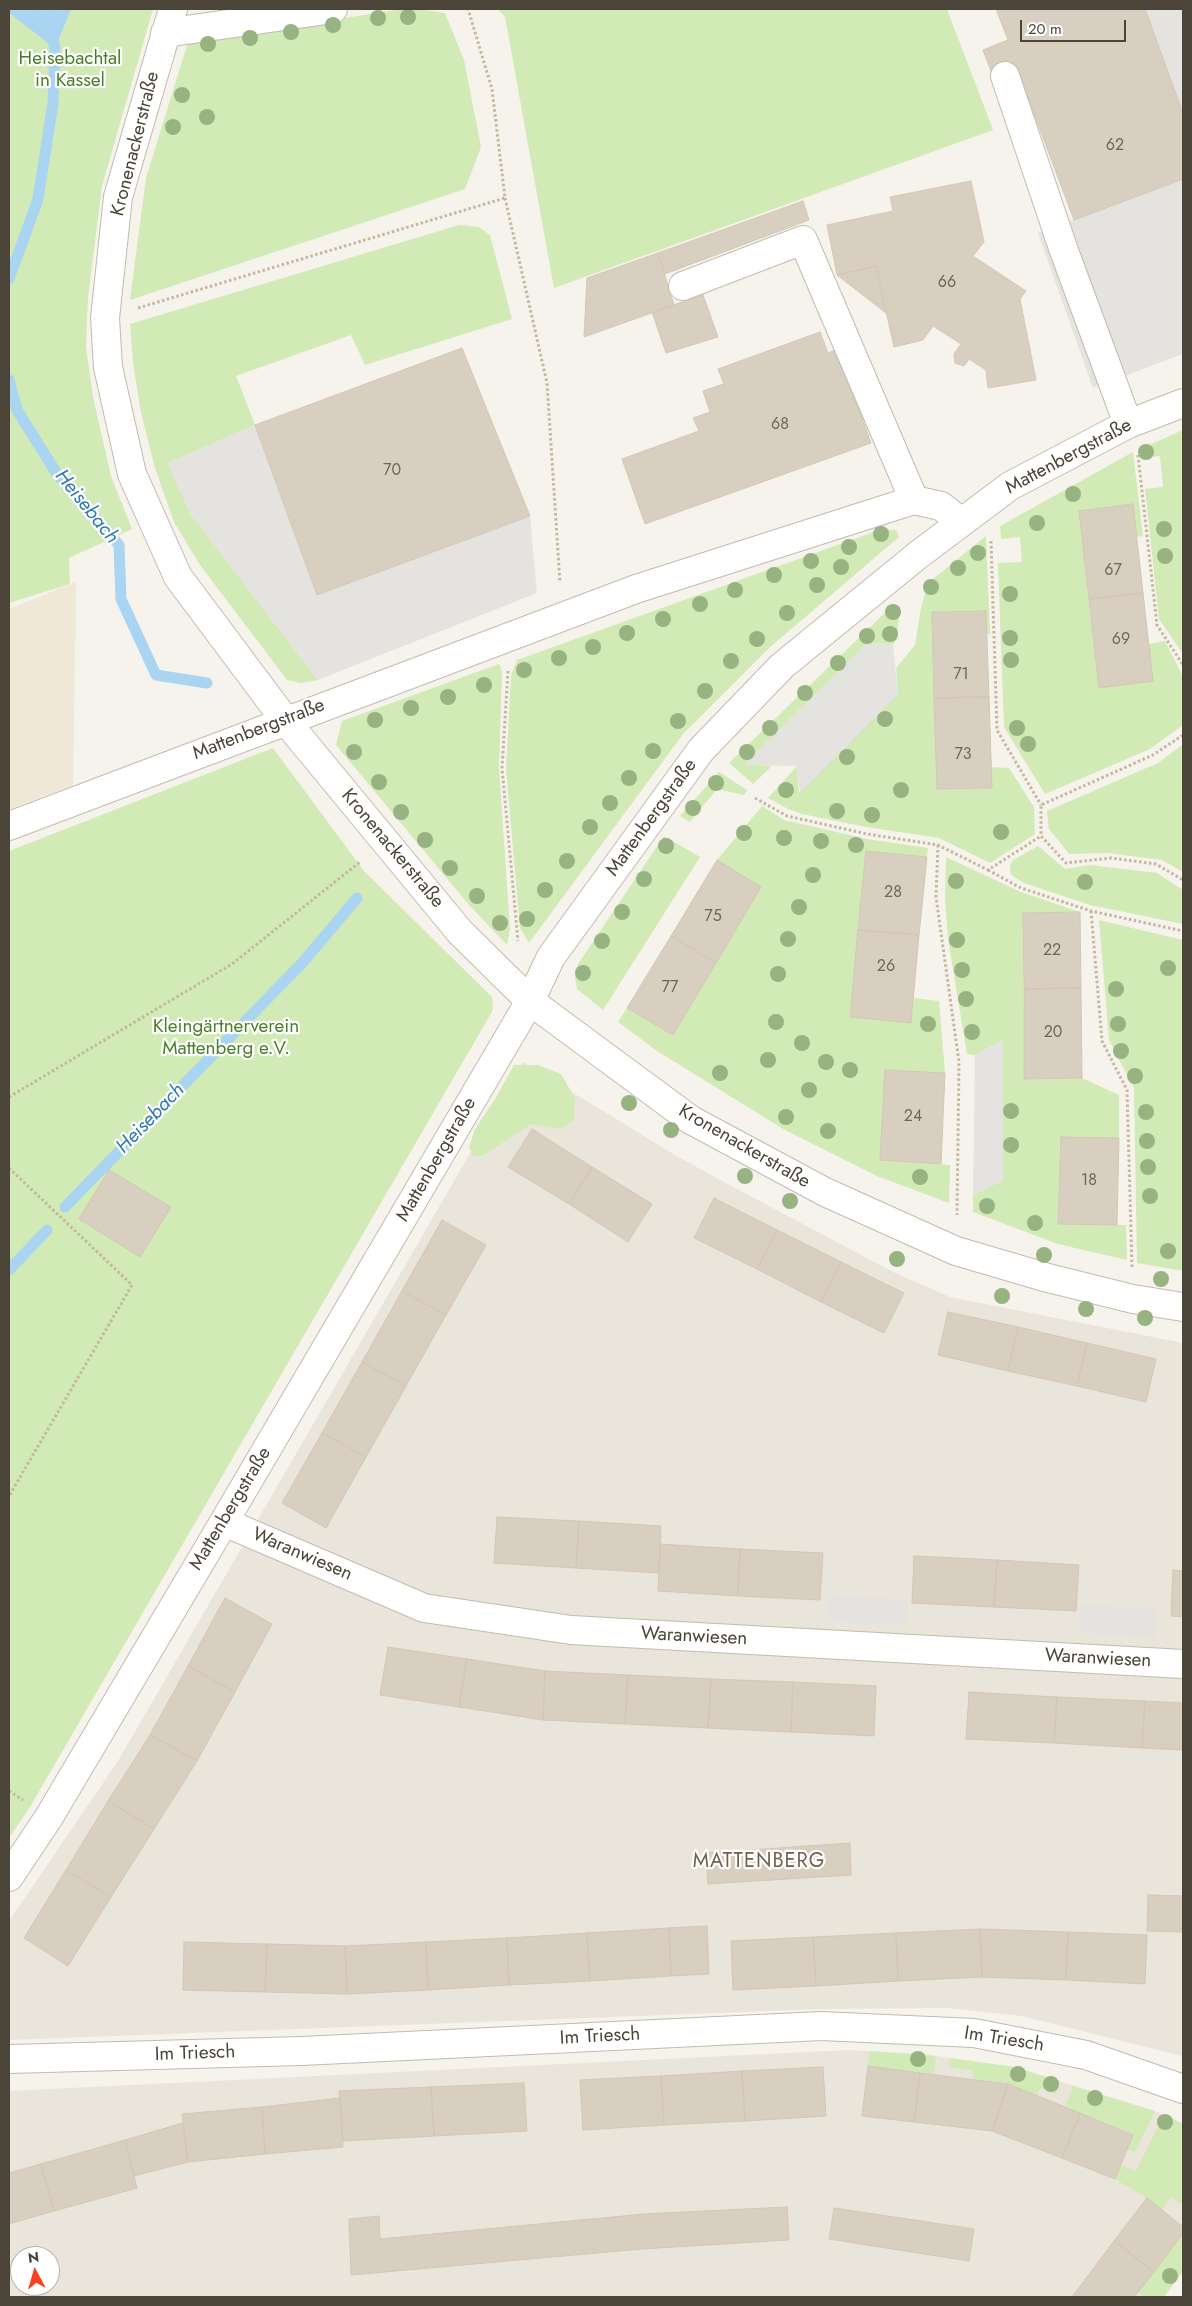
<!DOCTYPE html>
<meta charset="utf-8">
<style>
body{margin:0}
#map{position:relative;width:1192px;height:2306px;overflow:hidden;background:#f6f3ec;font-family:Jost,sans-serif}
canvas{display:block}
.frame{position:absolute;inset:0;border:10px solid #4b4439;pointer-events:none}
.north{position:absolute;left:10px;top:2246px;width:50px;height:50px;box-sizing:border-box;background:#fff;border:1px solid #b7b4b0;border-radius:50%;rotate:354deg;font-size:14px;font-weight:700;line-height:20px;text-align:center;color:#4b4439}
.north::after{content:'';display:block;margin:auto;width:18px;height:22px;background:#fc3f1d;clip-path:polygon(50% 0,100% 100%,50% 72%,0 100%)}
.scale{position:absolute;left:1020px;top:20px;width:106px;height:22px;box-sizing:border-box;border:2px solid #4b4439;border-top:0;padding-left:6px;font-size:15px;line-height:18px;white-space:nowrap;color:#4b4439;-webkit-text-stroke:4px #fff;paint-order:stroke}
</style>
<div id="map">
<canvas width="1192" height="2306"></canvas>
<div class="frame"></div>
<div class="north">N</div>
<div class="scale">20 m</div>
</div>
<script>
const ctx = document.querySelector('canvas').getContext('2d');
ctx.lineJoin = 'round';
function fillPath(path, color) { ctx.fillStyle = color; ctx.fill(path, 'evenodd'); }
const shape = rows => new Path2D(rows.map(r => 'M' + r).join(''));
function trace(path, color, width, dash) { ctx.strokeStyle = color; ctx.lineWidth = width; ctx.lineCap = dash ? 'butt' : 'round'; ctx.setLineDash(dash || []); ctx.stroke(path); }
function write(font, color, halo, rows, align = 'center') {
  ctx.font = font + ' Jost,sans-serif'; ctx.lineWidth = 4.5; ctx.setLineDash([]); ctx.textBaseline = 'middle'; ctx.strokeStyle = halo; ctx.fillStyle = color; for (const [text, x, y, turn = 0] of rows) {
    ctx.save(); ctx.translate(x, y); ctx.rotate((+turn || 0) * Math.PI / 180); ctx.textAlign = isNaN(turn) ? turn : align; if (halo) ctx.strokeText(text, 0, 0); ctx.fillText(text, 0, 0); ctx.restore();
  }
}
fillPath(shape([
 [523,1062,675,1155,724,1182,893,1272,950,1297,1183,1343,1183,2056,1021,2016,947,2008,822,2009,9,2040,9,1921,118,1761],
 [848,2050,923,2054,1014,2067,1155,2111,1183,2124,1183,2271,1164,2297,9,2297,9,2091],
 [20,2256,50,2256,50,2286,20,2286]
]), '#eae5da');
fillPath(shape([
 [76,582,73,785,9,809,9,609]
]), '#efe8d6');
fillPath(shape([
 [9,9,153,9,102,186,88,297,86,347,93,397,111,476,132,529,69,558,70,584,9,603],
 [403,9,419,9,445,13,464,60,481,147,465,189,130,300,146,178,188,42],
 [498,9,947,9,993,130,554,288,505,17],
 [459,225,479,227,490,235,512,319,365,365,351,335,236,376,255,425,168,463,190,513,318,680,301,683,287,680,200,565,174,522,155,468,141,413,133,363,130,324],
 [1183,430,1183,654,1159,619,1145,489,1163,487,1160,456,1141,458,1140,449],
 [1133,452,1143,536,1136,537,1132,504,1079,511,1099,687,1152,681,1148,644,1165,641,1183,677,1183,725,1150,749,1045,794,1004,727,998,563,1022,562,1020,537,1001,539,1000,526],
 [882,529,896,530,899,537,769,648,683,734,529,943,520,928,506,769,511,675,517,660],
 [986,536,990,634,987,634,986,611,932,612,937,789,991,788,991,767,1009,768,1034,807,1035,834,990,863,939,838,866,827,802,814,788,809,768,798,797,766,799,792,898,694,896,668,915,645,921,608,928,583],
 [894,604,900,607,897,640,893,644,867,643,745,764,772,766,753,784,729,763],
 [499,664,502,672,499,767,510,929,507,945,469,905,336,745,342,721],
 [1183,744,1183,872,1162,860,1108,853,1069,854,1049,829,1047,811,1158,763],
 [273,748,364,871,492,997,493,1010,30,1807,9,1838,9,851],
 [719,772,747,790,744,795,717,789,690,822,680,816],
 [762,806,784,820,867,839,928,848,927,857,866,851,850,1017,911,1023,914,998,939,1001,945,1073,885,1070,881,1160,950,1165,949,1203,877,1176,785,1130,657,1051,618,1022,627,1008,673,1034,761,887,717,860],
 [664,836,700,857,603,1010,577,989,575,976,578,964],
 [1038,846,1065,869,1090,865,1157,873,1183,890,1183,924,1090,905,1024,883,1011,875,1010,866,1013,860],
 [946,857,1021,892,1080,912,1023,913,1024,1079,1082,1078,1119,1095,1119,1138,1061,1137,1058,1224,1126,1225,1127,1260,1058,1244,973,1212,973,1195,1003,1180,1002,1041,975,1055,967,1054,948,939,945,898],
 [1099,920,1183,940,1183,1271,1137,1263,1134,1088,1109,1040],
 [514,1065,538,1065,561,1074,575,1098,574,1120,561,1129,531,1124,482,1156,474,1156,469,1148,475,1129,495,1099],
 [870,2051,936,2056,934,2074,868,2066],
 [950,2058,1014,2067,1060,2081,1056,2094,1040,2088,1037,2096,1008,2084,973,2079,973,2071,949,2067],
 [1073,2086,1155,2111,1135,2152,1127,2149,1133,2134,1065,2107],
 [1164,2114,1183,2124,1183,2205,1171,2197,1162,2210,1147,2198,1115,2179,1121,2165,1136,2171],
 [1183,2233,1183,2271,1164,2297,1145,2297,1138,2292]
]), '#d2eab5');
fillPath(shape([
 [1145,9,1183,9,1183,113],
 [1183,179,1183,354,1093,388,1038,233],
 [255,425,317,595,530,516,537,593,318,680,190,513,167,463],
 [867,643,893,644,898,694,800,793,797,766,744,765],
 [1003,1041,1003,1180,973,1195,975,1055],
 [828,1595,908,1599,906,1626,826,1621],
 [1080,1604,1158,1609,1156,1638,1079,1633]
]), '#e5e3e0');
fillPath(shape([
 [9,9,71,9,55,48,9,13]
]), '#a9d4f2');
trace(shape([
 [9,279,38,199,53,103,55,48,42,9],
 [9,380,17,410,57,474,119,545,121,599,156,675,207,683],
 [65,1207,303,962,357,898],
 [9,1270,47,1230]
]), '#a9d4f2', 11);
const building = shape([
 [996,9,1145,9,1183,113,1183,179,1074,220,1018,71,994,79,983,50,1008,40,996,9],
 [971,181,984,242,973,256,1026,291,1020,299,1036,380,988,388,986,370,969,359,964,366,955,363,954,354,961,344,933,326,923,340,894,347,876,266,837,275,827,225,893,211,890,197,971,181],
 [803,201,809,220,665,274,658,253,803,201],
 [658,253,674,305,584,337,587,278,658,253],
 [876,266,886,313,837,275,876,266],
 [703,295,718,337,666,353,652,312,703,295],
 [820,332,828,353,837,349,871,443,645,524,622,459,699,431,693,418,710,412,703,391,724,384,718,369,820,332],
 [462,348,530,516,317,595,255,425,462,348],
 [1133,504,1143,593,1089,599,1079,511,1133,504],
 [1143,593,1153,681,1099,688,1089,599,1143,593],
 [986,611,989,697,934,698,932,612,986,611],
 [989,697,992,788,937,789,934,698,989,697],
 [866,851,927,857,919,935,858,930,866,851],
 [717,860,761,887,716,963,671,936,717,860],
 [1080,912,1081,988,1024,989,1023,913,1080,912],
 [858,930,919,935,911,1023,850,1017,858,930],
 [671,936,716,963,673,1035,627,1008,671,936],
 [1081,988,1082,1078,1024,1079,1024,989,1081,988],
 [885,1070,945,1073,941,1164,880,1160,885,1070],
 [532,1129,592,1167,569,1204,508,1167,532,1129],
 [1061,1137,1119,1138,1117,1225,1058,1224,1061,1137],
 [592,1167,652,1204,628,1242,569,1204,592,1167],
 [109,1170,171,1207,140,1257,79,1219,109,1170],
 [714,1198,777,1230,757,1269,694,1238,714,1198],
 [442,1220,486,1245,446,1315,402,1291,442,1220],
 [777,1230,841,1262,821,1302,757,1269,777,1230],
 [841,1262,904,1293,884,1333,821,1302,841,1262],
 [402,1291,446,1315,406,1386,362,1362,402,1291],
 [948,1312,1018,1327,1008,1371,938,1355,948,1312],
 [1018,1327,1087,1343,1077,1386,1008,1371,1018,1327],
 [1087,1343,1156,1359,1146,1402,1077,1386,1087,1343],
 [362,1362,406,1386,366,1457,322,1433,362,1362],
 [322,1433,366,1457,326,1528,282,1503,322,1433],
 [497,1517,579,1521,576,1568,494,1563,497,1517],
 [579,1521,661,1526,659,1573,576,1568,579,1521],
 [660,1544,740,1549,738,1596,658,1591,660,1544],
 [740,1549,823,1553,820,1600,738,1596,740,1549],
 [914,1556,997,1560,994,1607,912,1603,914,1556],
 [997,1560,1079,1565,1076,1611,994,1607,997,1560],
 [1173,1570,1183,1571,1183,1617,1171,1616,1173,1570],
 [225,1598,272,1624,235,1692,188,1666,225,1598],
 [388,1647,467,1659,459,1707,380,1695,388,1647],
 [467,1659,545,1671,543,1720,459,1707,467,1659],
 [188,1666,235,1692,197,1761,150,1735,188,1666],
 [545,1671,628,1675,625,1724,543,1720,545,1671],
 [628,1675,711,1679,708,1728,625,1724,628,1675],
 [711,1679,793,1682,791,1732,708,1728,711,1679],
 [793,1682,876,1686,874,1736,791,1732,793,1682],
 [969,1692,1057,1697,1054,1743,966,1739,969,1692],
 [1057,1697,1145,1701,1142,1748,1054,1743,1057,1697],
 [1145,1701,1183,1703,1183,1750,1142,1748,1145,1701],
 [150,1735,197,1761,154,1829,108,1801,150,1735],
 [108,1801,154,1829,111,1897,66,1870,108,1801],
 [850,1843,851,1875,708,1884,706,1853,850,1843],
 [66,1870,111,1897,68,1966,24,1938,66,1870],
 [1148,1895,1183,1896,1183,1932,1147,1931,1148,1895],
 [707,1926,709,1974,671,1976,669,1928,707,1926],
 [669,1928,671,1976,590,1981,587,1933,669,1928],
 [980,1929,982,1977,898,1981,896,1933,980,1929],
 [980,1929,1068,1932,1066,1980,982,1977,980,1929],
 [1068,1932,1147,1935,1145,1984,1066,1980,1068,1932],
 [587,1933,590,1981,509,1985,507,1938,587,1933],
 [896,1933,898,1981,816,1986,813,1937,896,1933],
 [813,1937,816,1986,733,1990,731,1941,813,1937],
 [507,1938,509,1985,428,1990,426,1942,507,1938],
 [184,1942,267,1944,265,1992,183,1990,184,1942],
 [426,1942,428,1990,347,1994,345,1946,426,1942],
 [267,1944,345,1946,347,1994,265,1992,267,1944],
 [868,2066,920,2073,914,2122,862,2116,868,2066],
 [823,2067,826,2116,745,2121,742,2071,823,2067],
 [742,2071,745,2121,664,2125,661,2076,742,2071],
 [920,2073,1008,2084,992,2131,914,2122,920,2073],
 [661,2076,664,2125,583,2130,580,2080,661,2076],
 [524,2083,527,2131,434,2136,431,2087,524,2083],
 [1008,2084,1080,2113,1062,2158,992,2131,1008,2084],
 [431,2087,434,2136,343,2141,339,2091,431,2087],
 [340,2098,343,2147,265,2154,262,2107,340,2098],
 [262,2107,265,2154,188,2162,182,2114,262,2107],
 [1080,2113,1133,2135,1115,2179,1062,2158,1080,2113],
 [183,2123,188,2162,134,2176,125,2140,183,2123],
 [125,2140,137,2188,54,2211,41,2164,125,2140],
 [41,2164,54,2211,9,2224,9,2173,41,2164],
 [1147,2198,1183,2227,1183,2233,1154,2272,1114,2241,1147,2198],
 [787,2207,789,2240,642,2249,351,2275,349,2219,379,2216,380,2239,644,2214,787,2207],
 [834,2208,974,2229,969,2261,829,2239,834,2208],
 [1114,2241,1154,2272,1134,2297,1072,2297,1114,2241]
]);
fillPath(building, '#d8cfc1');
trace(building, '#d3c7b4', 1);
const minor = shape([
 [173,9,118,197,105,318,108,367,132,474,178,577,285,720,460,932,530,1001,691,1120,825,1192,956,1251,1048,1278,1133,1299,1183,1307],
 [165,33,333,9],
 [1005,76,1063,248,1128,424],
 [683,286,803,240,914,500],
 [9,826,636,589,914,500,941,506,961,522],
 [224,1522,424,1608,571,1630,1183,1664],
 [9,1877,49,1817,224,1522,530,1001,551,957,701,750,782,666,918,555,1010,486,1128,424,1183,403],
 [9,2059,302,2051,821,2026,974,2033,1086,2055,1183,2089]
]);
trace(minor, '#c2bbae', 30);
trace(shape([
 [505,198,547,383,560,583],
 [138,308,505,198,492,89,468,9],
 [1138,455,1157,625,1183,665],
 [991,541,997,730,1041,805],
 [508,671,502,768,518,941],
 [1183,735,1153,755,1041,805,1041,836,1066,863,1111,858,1156,864,1183,880],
 [755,798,787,816,867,834,938,845,988,870,1041,836],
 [938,845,936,897,959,1062,957,1215],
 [988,870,1021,888,1091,911,1183,931],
 [1091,911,1102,1041,1127,1090,1132,1267],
 [9,1097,232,964,360,862],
 [9,1168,132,1285,9,1496],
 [9,1791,23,1800]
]), '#c4b79f', 3, [2.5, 2.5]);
trace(minor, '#fff', 28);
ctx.fillStyle = '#97b381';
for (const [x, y] of [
 [408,17],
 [378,18],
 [333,25],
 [291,32],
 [250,38],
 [208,44],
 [182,95],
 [207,117],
 [173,127],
 [1146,452],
 [1073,494],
 [1037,523],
 [1164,529],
 [881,534],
 [849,547],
 [978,553],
 [1165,556],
 [811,561],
 [841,567],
 [958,568],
 [774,575],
 [817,585],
 [931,587],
 [735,590],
 [1010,594],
 [700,604],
 [893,612],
 [787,613],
 [663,619],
 [627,633],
 [890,634],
 [867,636],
 [1010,638],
 [757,639],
 [593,647],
 [559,658],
 [1011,660],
 [731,661],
 [838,663],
 [524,670],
 [484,685],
 [705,691],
 [805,693],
 [448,697],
 [411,708],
 [885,719],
 [375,720],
 [678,721],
 [770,728],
 [1017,728],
 [1028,744],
 [653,751],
 [354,752],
 [747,752],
 [847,757],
 [629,778],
 [379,782],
 [716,783],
 [786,790],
 [901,790],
 [610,803],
 [693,808],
 [837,811],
 [401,812],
 [872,815],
 [590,827],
 [1001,832],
 [744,833],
 [784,838],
 [425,840],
 [821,841],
 [856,845],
 [666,846],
 [567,861],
 [450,868],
 [813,875],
 [644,879],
 [956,881],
 [1085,882],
 [545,890],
 [477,896],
 [799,907],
 [622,912],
 [527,919],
 [500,923],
 [788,939],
 [957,940],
 [602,941],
 [1168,968],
 [962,970],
 [583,973],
 [778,974],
 [1116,989],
 [966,999],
 [776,1022],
 [928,1024],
 [1118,1024],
 [972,1032],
 [802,1043],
 [1121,1051],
 [768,1060],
 [826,1062],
 [850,1070],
 [720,1073],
 [1135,1076],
 [809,1090],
 [629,1103],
 [1011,1111],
 [1146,1112],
 [786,1117],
 [671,1130],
 [828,1131],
 [1147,1141],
 [1011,1145],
 [1148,1167],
 [745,1176],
 [920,1177],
 [1150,1196],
 [790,1201],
 [987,1206],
 [1035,1223],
 [1168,1251],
 [1044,1255],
 [897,1259],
 [1161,1279],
 [1002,1296],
 [1086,1309],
 [1145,1318],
 [918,2059],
 [1018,2074],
 [1051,2084],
 [1095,2098],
 [1165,2122],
 [1170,2276]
]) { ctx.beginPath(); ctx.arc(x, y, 8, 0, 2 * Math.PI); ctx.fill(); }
write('16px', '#6e675b', null, [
 ["62",1115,146],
 ["66",947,283],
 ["68",780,425],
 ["70",392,471],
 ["67",1113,571],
 ["69",1121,640],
 ["71",961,675],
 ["73",963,755],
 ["28",893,893],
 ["75",713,917],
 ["22",1052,951],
 ["26",886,967],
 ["77",670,988],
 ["20",1053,1033],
 ["24",913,1117],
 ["18",1089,1181]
]);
write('19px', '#4a7f2a', '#fff', [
 ["Heisebachtal",70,59],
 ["in Kassel",70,81],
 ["Kleingärtnerverein",226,1027],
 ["Mattenberg e.V.",226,1049]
]);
write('19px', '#4b4439', '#fff', [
 ["Kronenackerstraße",136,144,-76],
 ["Mattenbergstraße",1069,457,-28],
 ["Mattenbergstraße",259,730,-21],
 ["Mattenbergstraße",652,818,-54],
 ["Kronenackerstraße",392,849,50],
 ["Kronenackerstraße",744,1147,30],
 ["Mattenbergstraße",437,1160,-60],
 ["Mattenbergstraße",231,1509,-59],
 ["Waranwiesen",302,1555,23],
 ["Waranwiesen",694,1637,3],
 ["Waranwiesen",1098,1659,3],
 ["Im Triesch",600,2037,-3],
 ["Im Triesch",1004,2040,9],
 ["Im Triesch",195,2054,-2]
]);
write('italic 20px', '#2e7ab2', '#fff', [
 ["Heisebach",86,507,51],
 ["Heisebach",151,1119,-46]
]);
ctx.letterSpacing = '1px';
write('20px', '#6e6250', '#fff', [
 ["MATTENBERG",759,1862]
]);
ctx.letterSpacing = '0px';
</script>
